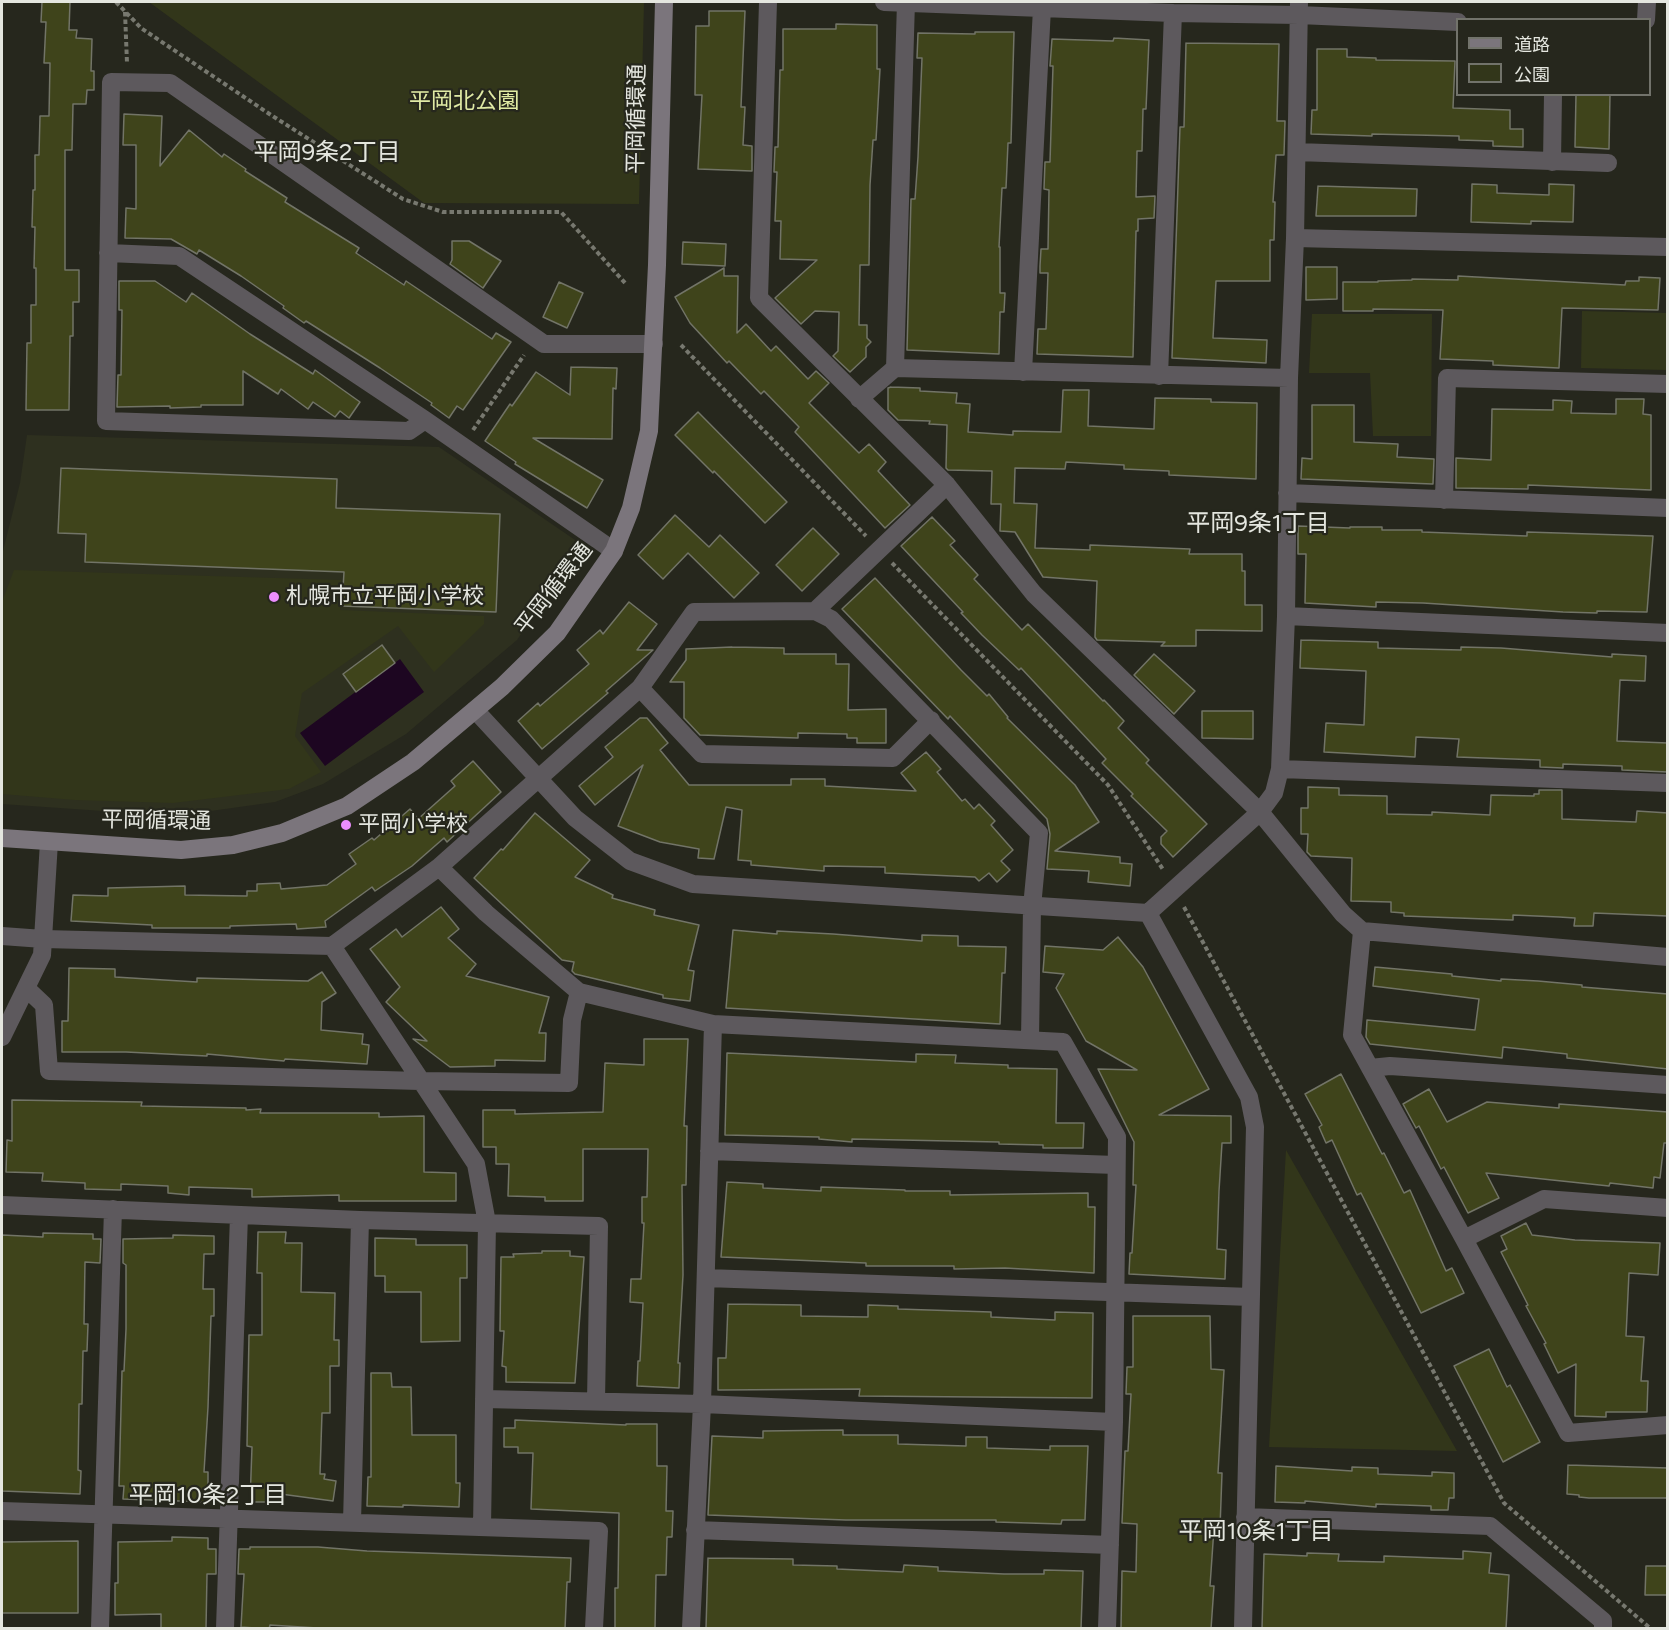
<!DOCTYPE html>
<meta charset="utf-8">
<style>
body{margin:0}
#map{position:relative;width:1669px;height:1630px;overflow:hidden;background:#26271d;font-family:Figtree,"Noto Sans JP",sans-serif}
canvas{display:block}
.frame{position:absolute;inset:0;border:3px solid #e4e6df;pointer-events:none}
.legend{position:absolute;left:1456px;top:18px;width:195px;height:78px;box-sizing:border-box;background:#26271d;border:2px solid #72736b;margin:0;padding:8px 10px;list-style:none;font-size:18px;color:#e4e6df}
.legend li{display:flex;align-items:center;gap:12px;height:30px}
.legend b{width:30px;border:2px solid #72736b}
</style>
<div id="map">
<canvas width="1669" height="1630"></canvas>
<div class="frame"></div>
<ul class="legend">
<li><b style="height:8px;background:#7b757c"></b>道路</li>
<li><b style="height:16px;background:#32361a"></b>公園</li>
</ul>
</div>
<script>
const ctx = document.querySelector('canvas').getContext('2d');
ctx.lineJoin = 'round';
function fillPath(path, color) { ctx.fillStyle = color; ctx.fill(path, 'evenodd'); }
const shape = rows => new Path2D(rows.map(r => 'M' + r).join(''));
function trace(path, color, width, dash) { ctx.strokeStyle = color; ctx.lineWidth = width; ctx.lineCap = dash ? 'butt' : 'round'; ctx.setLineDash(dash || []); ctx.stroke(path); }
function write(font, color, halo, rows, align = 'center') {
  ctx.font = font + ' Figtree,"Noto Sans JP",sans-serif'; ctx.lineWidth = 4.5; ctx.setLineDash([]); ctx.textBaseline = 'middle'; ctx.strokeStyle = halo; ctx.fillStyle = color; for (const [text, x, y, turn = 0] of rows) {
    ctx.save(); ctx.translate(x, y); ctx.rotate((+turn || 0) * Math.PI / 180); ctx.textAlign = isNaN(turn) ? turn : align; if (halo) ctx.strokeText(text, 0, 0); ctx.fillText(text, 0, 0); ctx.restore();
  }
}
fillPath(shape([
 [27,435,439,447,581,544,517,640,406,734,323,784,275,802,175,816,2,804,2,555,20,483]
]), '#2e301f');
fillPath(shape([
 [149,2,644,2,639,204,424,203],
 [1582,311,1667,313,1667,370,1581,368],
 [1312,314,1432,314,1431,436,1373,436,1370,373,1309,373],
 [14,570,341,580,340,610,484,616,484,624,434,672,398,626,302,693,295,736,321,772,289,789,173,803,75,800,2,794,2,602],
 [1286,1150,1457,1451,1269,1447]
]), '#32361a');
fillPath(shape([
 [400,659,424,692,325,766,300,733]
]), '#1d0621');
const building = shape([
 [42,2,70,2,69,30,77,30,76,38,92,39,91,71,94,71,94,90,87,90,86,104,73,104,72,150,65,150,65,270,79,270,79,302,73,302,73,336,70,336,69,410,26,410,27,343,31,343,31,305,36,305,36,268,34,268,35,227,32,227,33,190,35,190,35,155,39,155,40,116,49,116,50,63,44,63,46,22,41,22,42,2],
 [709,11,745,11,741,107,745,107,743,145,752,146,752,171,698,169,702,95,695,95,696,26,709,26,709,11],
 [836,24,877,25,877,69,880,69,876,140,873,140,870,185,869,265,860,265,859,325,867,325,867,338,871,342,866,347,866,357,850,372,833,356,838,351,839,312,815,311,801,324,775,298,817,260,780,259,781,221,775,221,777,172,774,172,775,147,778,147,780,70,783,70,783,29,836,29,836,24],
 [975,32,1014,32,1011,143,1008,143,1006,188,1002,188,999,247,1000,247,1000,293,1005,293,1004,312,1000,312,999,354,907,350,911,199,915,199,918,157,922,58,917,58,918,33,975,34,975,32],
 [1114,38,1149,40,1146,109,1143,109,1142,151,1137,151,1136,197,1155,196,1154,218,1138,219,1138,231,1136,231,1133,357,1037,354,1038,329,1046,329,1048,273,1040,273,1040,266,1041,249,1048,249,1049,190,1044,189,1045,162,1050,162,1053,66,1050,66,1052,39,1113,41,1114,38],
 [1186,43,1279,44,1277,121,1285,121,1284,155,1276,155,1273,202,1275,202,1274,240,1270,240,1270,281,1216,281,1213,338,1267,340,1266,363,1172,358,1180,127,1184,127,1186,43],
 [1317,49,1347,49,1347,57,1376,58,1376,60,1455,61,1453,108,1510,110,1510,129,1523,129,1523,147,1493,146,1493,141,1459,140,1459,136,1372,134,1372,136,1311,134,1312,110,1317,110,1317,49],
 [1576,94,1610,94,1609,149,1575,147,1576,94],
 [124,114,162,116,160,166,189,130,222,157,224,154,246,169,245,171,287,198,285,202,359,248,356,253,404,285,406,281,492,339,496,333,511,342,463,410,457,406,449,418,431,405,432,403,380,368,306,321,304,323,283,308,284,306,241,276,199,250,197,254,171,239,125,238,126,208,136,209,136,145,123,145,124,114],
 [1472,184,1497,185,1497,193,1549,195,1549,184,1574,185,1573,222,1531,221,1531,224,1471,222,1472,184],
 [1318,186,1417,189,1416,216,1316,216,1318,186],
 [452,241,469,241,501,261,483,288,450,264,452,260,452,241],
 [683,242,726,244,725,266,682,264,683,242],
 [1306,267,1337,267,1337,299,1306,300,1306,267],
 [724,268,724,276,738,276,737,333,746,324,771,351,776,346,808,379,816,371,829,383,809,403,859,453,869,444,886,462,878,471,910,505,885,528,795,432,799,427,764,391,761,394,729,361,727,363,690,323,675,297,724,268],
 [1458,276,1625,285,1626,281,1639,281,1639,277,1660,278,1658,310,1562,308,1559,368,1493,365,1493,361,1440,359,1443,310,1373,309,1373,311,1343,311,1343,282,1378,282,1378,281,1412,280,1412,279,1458,280,1458,276],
 [119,281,155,281,186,302,192,293,250,334,313,374,315,370,360,402,349,418,340,411,335,417,313,402,308,409,281,389,278,394,243,371,243,405,201,405,201,407,170,408,170,406,117,407,118,375,121,375,122,310,119,310,119,281],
 [559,282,583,293,567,328,543,317,559,282],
 [571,367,617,368,616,389,613,388,612,439,533,438,603,480,587,508,515,464,516,462,485,441,510,404,512,406,536,372,570,395,571,367],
 [891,387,920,388,920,391,957,393,956,403,970,404,968,432,1013,435,1013,431,1061,432,1063,390,1089,390,1088,426,1154,429,1155,398,1211,399,1211,402,1257,403,1256,479,1169,475,1169,471,1124,469,1124,465,1066,462,1065,469,1015,468,1014,503,1037,504,1035,548,1090,550,1090,545,1190,549,1189,554,1242,554,1242,571,1245,571,1245,605,1262,605,1262,631,1196,630,1196,646,1161,646,1165,642,1097,640,1095,637,1097,581,1043,577,1015,532,1000,531,1001,504,991,504,992,471,948,470,946,468,947,425,929,424,930,421,898,420,888,410,888,388,891,387],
 [1616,399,1644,399,1643,414,1651,415,1651,490,1528,485,1528,489,1456,488,1456,458,1491,460,1492,409,1553,410,1553,400,1572,401,1571,413,1616,414,1616,399],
 [1312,405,1354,405,1354,442,1398,444,1397,457,1434,459,1433,484,1301,479,1302,458,1312,459,1312,405],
 [698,412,787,502,765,523,714,471,713,473,675,435,698,412],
 [61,468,337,479,336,508,500,514,496,612,342,606,344,572,85,562,86,534,58,533,61,468],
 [675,515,709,547,720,535,759,573,734,598,688,553,663,579,638,555,675,515],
 [932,517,955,541,950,545,978,575,974,579,1022,630,1028,624,1103,701,1104,700,1124,721,1118,728,1149,760,1146,763,1207,824,1173,857,1161,844,1161,837,1167,831,1131,796,1133,794,1102,763,1106,759,1021,668,1019,670,982,635,961,613,963,612,901,546,932,517],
 [1298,526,1350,528,1350,527,1382,527,1382,530,1422,530,1422,532,1527,536,1527,532,1653,536,1647,612,1597,611,1597,613,1563,612,1423,603,1376,602,1376,607,1305,603,1306,554,1298,554,1298,526],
 [813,528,839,554,802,591,776,565,813,528],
 [875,578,961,670,987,696,989,694,1008,717,1007,718,1075,785,1099,822,1055,851,1120,857,1120,863,1132,864,1130,886,1088,882,1089,871,1047,869,1050,834,1047,819,950,716,948,719,842,609,875,578],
 [629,602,657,624,637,650,653,650,606,691,608,693,542,749,518,721,538,703,540,706,589,664,577,650,600,630,603,634,629,602],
 [1301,640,1378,642,1378,648,1461,650,1461,647,1501,648,1612,657,1612,654,1646,656,1645,681,1620,680,1617,741,1668,743,1668,772,1622,770,1622,766,1563,764,1563,768,1540,767,1540,760,1457,757,1459,739,1416,737,1415,757,1324,752,1326,723,1364,725,1366,671,1300,668,1301,640],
 [382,645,395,663,356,692,343,674,382,645],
 [732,647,784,648,784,654,836,654,836,664,849,664,848,710,886,709,886,743,857,743,857,738,847,738,847,734,798,733,798,738,700,735,684,718,684,682,670,682,686,660,686,649,732,647],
 [1154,654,1195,691,1174,714,1134,675,1154,654],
 [1202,711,1253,711,1253,739,1202,738,1202,711],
 [640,718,647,718,668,743,660,750,689,785,791,785,791,779,825,779,825,786,916,791,901,773,926,752,941,769,937,772,962,801,965,799,974,809,979,804,995,821,991,825,1013,850,1001,861,1010,870,997,882,989,873,979,881,975,877,885,873,885,867,824,866,824,871,751,865,751,861,738,860,742,810,726,807,714,859,698,858,699,849,660,842,618,826,643,765,595,805,579,786,613,757,605,747,640,718],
 [473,761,501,792,447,842,444,838,412,866,375,891,372,887,325,921,326,927,297,929,296,924,230,926,230,928,152,928,152,925,71,921,73,895,108,896,108,888,185,886,185,895,247,896,247,891,257,891,257,884,280,883,281,889,327,885,356,864,349,854,372,838,374,840,410,809,418,819,455,786,451,781,473,761],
 [1308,787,1339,788,1339,795,1387,796,1387,814,1432,815,1432,812,1490,815,1491,795,1534,796,1534,794,1539,794,1539,790,1562,790,1562,819,1636,822,1637,811,1668,813,1668,916,1594,913,1593,926,1574,926,1575,918,1559,917,1513,915,1513,920,1404,916,1404,913,1391,912,1391,902,1351,901,1352,858,1311,856,1307,852,1308,834,1301,834,1301,808,1308,808,1308,787],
 [535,813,590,860,575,877,613,895,612,898,655,910,654,915,699,925,688,970,694,971,690,1001,663,998,663,995,575,974,572,971,574,962,562,960,474,878,501,849,503,850,535,813],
 [441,907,459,929,448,938,476,964,466,976,549,997,539,1033,546,1033,545,1061,495,1060,495,1066,450,1067,413,1039,427,1041,386,1002,400,987,370,949,396,929,402,937,441,907],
 [733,930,777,934,777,931,833,934,922,941,922,935,958,936,958,946,1006,947,1005,973,1002,973,1000,1024,726,1008,733,930],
 [1118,937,1143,967,1209,1089,1159,1115,1231,1116,1231,1143,1222,1143,1219,1191,1217,1249,1226,1250,1225,1279,1129,1274,1130,1253,1132,1253,1136,1185,1133,1185,1134,1142,1098,1069,1137,1070,1086,1041,1056,988,1064,974,1043,972,1045,946,1103,950,1118,937],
 [1375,967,1452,974,1452,976,1501,981,1501,979,1538,981,1582,985,1582,987,1668,994,1668,1069,1567,1058,1567,1054,1503,1047,1502,1058,1370,1044,1366,1037,1367,1020,1475,1030,1479,999,1373,986,1375,967],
 [69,968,115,969,115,977,197,982,197,978,308,981,322,972,336,993,322,1002,321,1030,363,1034,362,1044,369,1045,367,1064,285,1059,284,1061,207,1054,207,1056,126,1052,62,1052,62,1021,68,1021,69,968],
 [644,1039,688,1039,684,1126,687,1126,686,1185,682,1185,683,1275,678,1363,680,1363,679,1388,637,1386,638,1361,640,1361,643,1303,630,1302,631,1279,641,1279,644,1223,642,1223,642,1197,647,1197,648,1149,583,1149,583,1201,545,1201,545,1197,508,1196,509,1164,496,1164,496,1147,483,1147,483,1110,515,1110,515,1114,603,1112,605,1063,644,1065,644,1039],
 [727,1053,916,1062,916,1054,956,1055,955,1063,1008,1065,1008,1068,1057,1069,1056,1123,1084,1123,1083,1148,1043,1148,1043,1145,999,1144,999,1142,852,1139,852,1142,819,1139,819,1137,725,1135,727,1053],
 [1341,1074,1382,1154,1384,1153,1404,1193,1410,1190,1446,1271,1452,1268,1464,1293,1421,1313,1361,1193,1357,1195,1332,1140,1326,1143,1319,1127,1322,1125,1305,1094,1341,1074],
 [1429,1089,1447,1122,1487,1102,1559,1108,1559,1104,1668,1112,1668,1143,1664,1143,1660,1178,1654,1177,1653,1188,1610,1183,1609,1186,1486,1173,1499,1198,1468,1213,1444,1167,1441,1169,1419,1126,1416,1128,1403,1104,1429,1089],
 [12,1100,142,1102,141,1106,246,1108,246,1110,261,1109,260,1113,379,1113,379,1117,424,1116,424,1172,456,1173,456,1201,339,1201,339,1195,252,1197,252,1189,189,1187,189,1195,168,1193,168,1186,121,1184,121,1190,85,1189,85,1183,42,1181,43,1173,6,1172,7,1140,12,1141,12,1100],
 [727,1182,763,1184,763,1188,821,1191,821,1187,905,1190,905,1191,950,1191,950,1195,1088,1193,1088,1207,1095,1207,1094,1273,1005,1268,954,1269,954,1266,866,1266,866,1263,721,1257,727,1182],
 [1526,1223,1532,1235,1575,1240,1660,1243,1658,1275,1629,1273,1626,1336,1644,1337,1641,1381,1648,1381,1647,1412,1606,1412,1606,1417,1575,1416,1576,1364,1558,1373,1544,1344,1546,1343,1526,1306,1528,1305,1501,1252,1507,1249,1501,1236,1526,1223],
 [258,1232,286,1232,285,1243,302,1243,301,1292,335,1293,334,1340,339,1340,339,1366,330,1366,330,1413,322,1413,320,1474,325,1474,324,1479,336,1481,333,1501,273,1493,273,1502,250,1502,252,1447,247,1446,249,1335,262,1335,262,1273,257,1273,258,1232],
 [43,1233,93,1234,93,1239,101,1239,100,1263,85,1262,84,1324,88,1324,87,1351,83,1351,82,1404,79,1404,78,1470,81,1471,80,1494,2,1491,2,1235,43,1237,43,1233],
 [173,1235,214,1236,214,1254,204,1254,203,1289,214,1289,214,1316,211,1316,208,1407,204,1472,208,1472,208,1502,123,1499,124,1486,119,1486,122,1371,124,1371,126,1329,126,1265,123,1263,123,1239,173,1238,173,1235],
 [375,1238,416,1239,416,1245,467,1245,467,1278,460,1278,460,1341,421,1342,421,1292,385,1292,385,1276,375,1276,375,1238],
 [542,1251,570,1251,570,1256,584,1257,575,1383,506,1382,506,1367,502,1366,504,1331,500,1331,501,1257,514,1257,513,1254,542,1253,542,1251],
 [728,1304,801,1305,801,1316,868,1317,868,1305,898,1306,898,1309,991,1312,991,1317,1055,1320,1055,1312,1093,1313,1092,1398,859,1396,860,1389,718,1390,718,1358,726,1358,728,1304],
 [1133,1316,1210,1316,1211,1369,1224,1370,1218,1473,1222,1473,1220,1528,1214,1528,1210,1586,1214,1586,1211,1629,1121,1629,1122,1571,1136,1572,1137,1524,1122,1523,1125,1451,1128,1451,1131,1394,1126,1394,1127,1367,1133,1367,1133,1316],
 [1489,1349,1507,1387,1510,1385,1540,1442,1503,1462,1454,1366,1489,1349],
 [371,1373,391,1373,392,1387,411,1387,412,1435,456,1435,456,1483,460,1483,459,1507,403,1505,403,1507,367,1506,368,1477,371,1477,371,1373],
 [515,1420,626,1425,626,1424,657,1424,657,1466,667,1466,666,1511,673,1511,672,1537,667,1537,666,1575,656,1575,655,1629,615,1629,615,1588,618,1588,619,1513,531,1509,533,1453,518,1453,518,1447,504,1447,504,1428,515,1428,515,1420],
 [843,1430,843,1435,898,1435,898,1444,966,1446,966,1437,987,1437,987,1448,1050,1450,1050,1446,1088,1446,1085,1520,1062,1520,1061,1524,996,1522,996,1520,846,1520,708,1515,712,1436,763,1438,763,1431,843,1430],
 [1568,1465,1668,1468,1668,1498,1589,1498,1579,1497,1579,1495,1567,1494,1568,1465],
 [1276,1466,1352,1471,1352,1467,1378,1468,1378,1474,1432,1476,1432,1472,1454,1473,1454,1498,1449,1498,1448,1510,1431,1510,1431,1506,1376,1504,1376,1507,1305,1501,1305,1503,1275,1502,1276,1466],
 [172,1537,208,1538,208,1549,216,1549,216,1574,207,1574,206,1629,161,1629,161,1614,115,1615,115,1583,118,1583,118,1542,172,1541,172,1537],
 [78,1541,78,1613,2,1613,2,1542,78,1541],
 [250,1547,318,1547,367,1551,571,1558,570,1582,567,1582,565,1629,333,1629,270,1625,269,1629,241,1627,244,1574,238,1574,239,1549,250,1549,250,1547],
 [1463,1551,1491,1553,1489,1573,1509,1575,1506,1629,1262,1629,1264,1554,1307,1556,1307,1553,1339,1554,1338,1561,1384,1562,1384,1556,1463,1559,1463,1551],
 [708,1558,793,1559,793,1565,837,1566,837,1569,903,1572,904,1565,938,1567,938,1571,1004,1574,1044,1574,1044,1570,1083,1571,1081,1629,706,1629,708,1558],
 [1646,1566,1668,1566,1668,1595,1645,1595,1646,1566]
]);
fillPath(building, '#3f441b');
trace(building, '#727467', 1.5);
trace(shape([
 [116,2,141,28,271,115,403,199,443,212,561,212,626,284],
 [125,12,127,63],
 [681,345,866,536],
 [473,430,524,355],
 [892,563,1108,785,1164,871],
 [1184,907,1504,1503,1650,1628]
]), '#77786f', 4, [4.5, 3]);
trace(shape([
 [768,2,759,298,947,485,1034,594,1260,812,1343,914,1362,931,1668,957],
 [884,2,1173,13,1299,15,1458,22],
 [1646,20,1647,2],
 [1297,152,1608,163],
 [1552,162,1553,94],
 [1295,238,1668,247],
 [108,253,179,256,425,420,614,551],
 [895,368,906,2],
 [1023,372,1042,8],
 [1159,376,1173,13],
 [859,399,895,368,1289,378],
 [425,420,409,431,106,421,111,82,170,83,544,344,654,344],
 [1287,493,1668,508],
 [1444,500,1447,378,1668,384],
 [815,611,947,485],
 [1286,616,1668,633],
 [640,688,702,754,893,758,931,720],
 [475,710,575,818,630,861,693,884,1148,913,1249,1097,1255,1127,1243,1628],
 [1280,769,1668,783],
 [439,867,486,913,579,992,713,1024,1063,1042,1117,1137,1114,1422,1107,1628],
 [1148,913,1260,812,1274,793,1280,769,1286,616,1289,378,1295,238,1299,2],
 [1362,931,1352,1035,1464,1239,1568,1433,1668,1425],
 [2,936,43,939,332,946,439,867,640,688,694,612,815,611,831,619,1039,833,1032,907,1030,1040],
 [332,946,476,1164,487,1223,482,1526],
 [26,988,44,1005,49,1071,420,1081,569,1083,572,1020,579,992],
 [2,1037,42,955,49,842],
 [1370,1068,1390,1066,1668,1085],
 [709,1151,1116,1165],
 [2,1205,360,1220,599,1226,596,1401],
 [1464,1239,1544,1199,1668,1208],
 [706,1278,1251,1297],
 [484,1399,702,1404,1114,1422],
 [2,1511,599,1531,594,1628],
 [1245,1517,1490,1526,1603,1621,1603,1628],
 [352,1522,360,1220],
 [695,1530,1110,1545],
 [100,1628,113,1209],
 [225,1628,239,1215],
 [691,1628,702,1404,713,1024]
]), '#5d595d', 18);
trace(shape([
 [2,838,181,850,233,845,282,833,347,806,413,762,502,687,557,633,614,551,631,508,649,431,657,265,664,2]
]), '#7b757c', 18);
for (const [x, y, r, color] of [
 [274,597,6,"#eb8dfc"],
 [346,825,6,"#eb8dfc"]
]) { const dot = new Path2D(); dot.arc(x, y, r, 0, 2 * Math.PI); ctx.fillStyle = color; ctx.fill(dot); trace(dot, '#26271d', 2); }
write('22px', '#e0eaa4', '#26271d', [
 ["平岡北公園",464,102]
]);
write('22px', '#e4e6df', '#26271d', [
 ["平岡循環通",637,119,-89],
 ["平岡循環通",554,589,-52],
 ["平岡循環通",156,821,1]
]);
write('22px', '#e4e6df', '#26271d', [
 ["札幌市立平岡小学校",286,597],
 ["平岡小学校",358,825]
], 'left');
write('24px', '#e4e6df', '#26271d', [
 ["平岡9条2丁目",327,153],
 ["平岡9条1丁目",1258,524],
 ["平岡10条2丁目",208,1496],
 ["平岡10条1丁目",1256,1532]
]);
</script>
